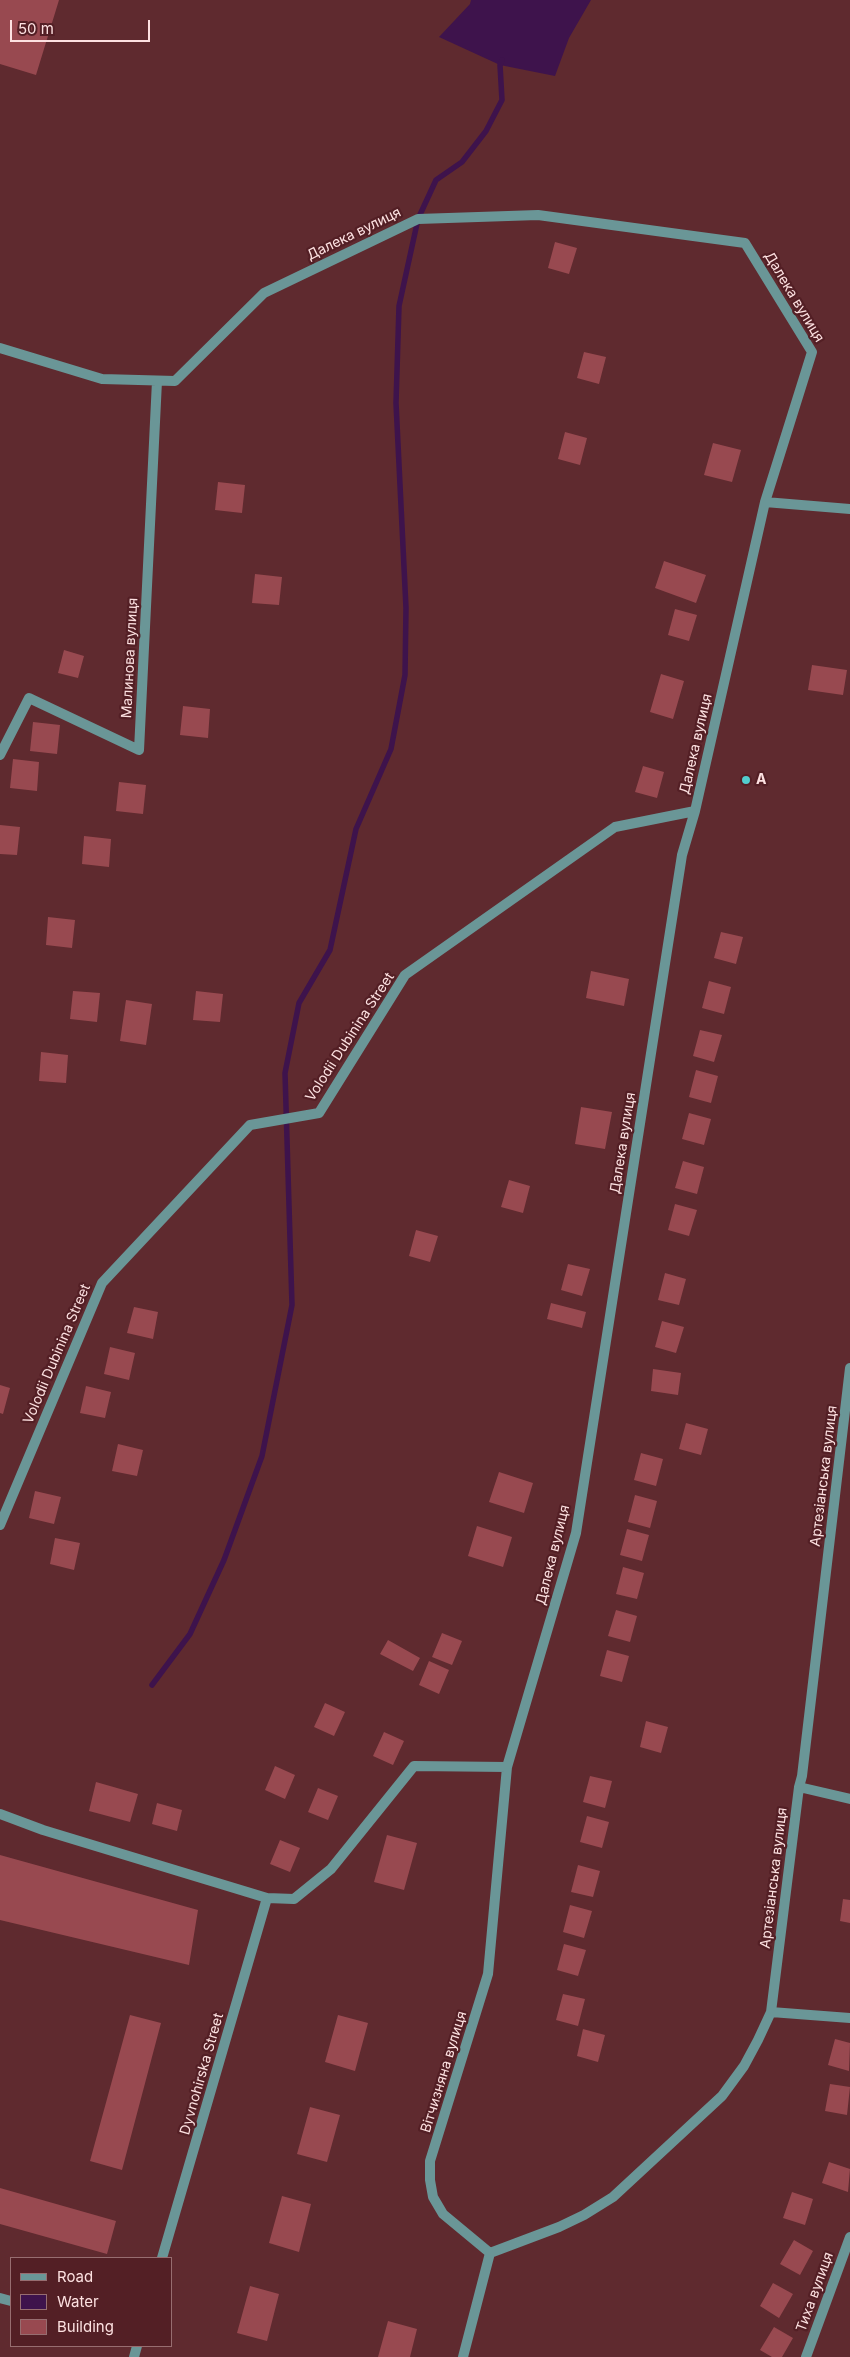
<!DOCTYPE html>
<meta charset="utf-8">
<style>
body{margin:0}
#map{position:relative;width:850px;height:2357px;overflow:hidden;background:#5f2a2f;font-family:Inter,sans-serif}
canvas{display:block}
.legend{position:absolute;left:10px;top:2257px;width:162px;height:90px;box-sizing:border-box;background:#531f25;border:1px solid #976d70;margin:0;padding:6px 9px;list-style:none;font-size:15px;color:#fde1e1}
.legend li{display:flex;align-items:center;gap:10px;height:25px}
.legend b{width:25px;border:1px solid #976d70}
.scale{position:absolute;left:10px;top:20px;width:140px;height:22px;box-sizing:border-box;border:2px solid #fde1e1;border-top:0;padding-left:6px;font-size:15px;line-height:18px;white-space:nowrap;color:#fde1e1;-webkit-text-stroke:4px #531f25;paint-order:stroke}
</style>
<div id="map">
<canvas width="850" height="2357"></canvas>
<ul class="legend">
<li><b style="height:6px;background:#6a9697"></b>Road</li>
<li><b style="height:14px;background:#3e134c"></b>Water</li>
<li><b style="height:14px;background:#984950"></b>Building</li>
</ul>
<div class="scale">50 m</div>
</div>
<script>
const ctx = document.querySelector('canvas').getContext('2d');
ctx.lineJoin = 'round';
function fillPath(path, color) { ctx.fillStyle = color; ctx.fill(path, 'evenodd'); }
const shape = rows => new Path2D(rows.map(r => 'M' + r).join(''));
function trace(path, color, width, dash) { ctx.strokeStyle = color; ctx.lineWidth = width; ctx.lineCap = dash ? 'butt' : 'round'; ctx.setLineDash(dash || []); ctx.stroke(path); }
function write(font, color, halo, rows, align = 'center') {
  ctx.font = font + ' Inter,sans-serif'; ctx.lineWidth = 4.5; ctx.setLineDash([]); ctx.textBaseline = 'middle'; ctx.strokeStyle = halo; ctx.fillStyle = color; for (const [text, x, y, turn = 0] of rows) {
    ctx.save(); ctx.translate(x, y); ctx.rotate((+turn || 0) * Math.PI / 180); ctx.textAlign = isNaN(turn) ? turn : align; if (halo) ctx.strokeText(text, 0, 0); ctx.fillText(text, 0, 0); ctx.restore();
  }
}
fillPath(shape([
 [471,0,591,0,569,38,555,76,500,65,439,37,470,4]
]), '#3e134c');
trace(shape([
 [152,1685,190,1634,224,1560,262,1456,292,1305,285,1073,299,1003,330,950,356,829,391,749,405,675,406,608,396,403,399,306,418,219,436,180,462,162,486,131,502,100,500,65,502,60]
]), '#3e134c', 5.5);
fillPath(shape([
 [0,0,59,0,36,75,0,64],
 [555,242,577,248,569,274,548,268],
 [584,352,606,357,599,384,577,378],
 [565,432,587,438,580,465,558,459],
 [713,443,741,450,732,482,704,475],
 [218,482,245,485,242,513,215,510],
 [664,561,706,575,696,603,655,588],
 [255,574,282,577,279,605,252,603],
 [675,609,697,615,689,641,668,635],
 [64,650,84,656,78,678,58,673],
 [812,665,847,670,843,695,808,690],
 [661,674,684,681,673,719,650,712],
 [183,706,210,709,208,738,180,735],
 [33,722,60,725,57,754,30,751],
 [13,759,39,762,37,791,10,788],
 [643,766,664,772,657,798,635,792],
 [119,782,146,785,143,814,116,811],
 [0,825,20,827,17,855,0,854],
 [84,836,111,839,109,867,82,864],
 [48,917,75,920,72,948,46,945],
 [721,932,743,937,736,964,714,958],
 [591,971,629,979,624,1006,586,998],
 [709,981,731,987,724,1014,702,1008],
 [73,991,100,993,97,1022,70,1019],
 [196,991,223,994,220,1022,193,1020],
 [126,1000,152,1004,146,1045,120,1041],
 [700,1030,722,1035,714,1062,693,1056],
 [41,1052,68,1055,66,1083,39,1081],
 [696,1070,718,1076,711,1103,689,1097],
 [581,1107,612,1112,605,1149,575,1144],
 [689,1113,711,1119,704,1145,682,1139],
 [683,1161,704,1167,697,1194,675,1188],
 [509,1180,530,1186,523,1213,501,1207],
 [675,1204,697,1210,689,1236,668,1230],
 [416,1230,438,1236,430,1262,409,1256],
 [568,1264,590,1269,582,1296,561,1290],
 [665,1273,686,1279,679,1305,658,1300],
 [551,1303,586,1312,582,1328,547,1319],
 [134,1307,158,1312,153,1339,127,1333],
 [662,1321,684,1327,676,1353,655,1347],
 [110,1347,135,1353,129,1380,104,1374],
 [653,1369,681,1373,678,1395,651,1391],
 [0,1385,10,1388,3,1414,0,1413],
 [86,1386,111,1392,105,1418,80,1413],
 [686,1423,708,1429,701,1455,679,1449],
 [118,1444,143,1450,137,1476,112,1471],
 [641,1453,663,1459,656,1486,634,1480],
 [499,1472,533,1483,524,1513,489,1502],
 [35,1491,61,1497,54,1524,29,1518],
 [635,1495,657,1501,650,1528,628,1522],
 [477,1526,512,1537,503,1567,468,1556],
 [627,1529,649,1535,642,1561,620,1555],
 [55,1538,80,1543,74,1570,50,1564],
 [623,1567,644,1573,637,1599,616,1594],
 [616,1610,637,1616,630,1642,608,1636],
 [442,1633,462,1641,452,1665,432,1657],
 [388,1640,420,1658,413,1671,380,1654],
 [607,1650,629,1656,622,1682,600,1676],
 [429,1661,449,1670,439,1694,419,1685],
 [325,1703,345,1712,334,1736,314,1727],
 [646,1721,668,1727,661,1753,640,1747],
 [384,1732,404,1741,393,1765,373,1756],
 [275,1766,295,1775,285,1799,265,1790],
 [590,1776,612,1781,605,1808,583,1802],
 [96,1782,138,1794,130,1822,89,1811],
 [318,1788,338,1796,328,1820,308,1812],
 [157,1803,182,1810,177,1831,152,1824],
 [587,1816,609,1822,602,1848,580,1842],
 [387,1835,417,1843,404,1890,374,1882],
 [280,1840,300,1848,290,1872,270,1864],
 [0,1855,198,1910,189,1965,0,1920],
 [578,1865,600,1871,593,1897,571,1892],
 [843,1899,850,1900,850,1923,840,1921],
 [570,1905,592,1911,584,1938,563,1932],
 [564,1944,586,1950,578,1976,557,1970],
 [563,1994,585,1999,578,2026,556,2020],
 [130,2015,161,2023,122,2170,90,2161],
 [338,2015,368,2023,355,2071,325,2062],
 [583,2029,605,2035,598,2062,577,2056],
 [835,2039,850,2043,849,2071,828,2065],
 [830,2084,850,2087,847,2115,825,2111],
 [310,2107,340,2115,327,2162,297,2154],
 [829,2162,850,2169,848,2192,822,2183],
 [0,2188,116,2221,107,2254,0,2224],
 [792,2192,813,2199,805,2225,783,2218],
 [282,2196,311,2204,299,2252,269,2243],
 [794,2240,813,2251,800,2275,780,2264],
 [773,2283,793,2294,779,2318,760,2306],
 [250,2286,279,2294,267,2341,237,2333],
 [388,2321,417,2329,410,2357,378,2357],
 [774,2327,793,2338,782,2357,772,2357,760,2350]
]), '#984950');
trace(shape([
 [0,348,102,379,175,381,264,293,418,219,538,215,745,243,812,352,765,502,695,811,682,855,576,1533,507,1767,488,1974,430,2161,430,2180,433,2197,443,2214,490,2253],
 [765,502,850,509],
 [0,755,29,698,139,750,157,381],
 [0,1525,102,1283,250,1125,319,1113,405,975,615,827,695,811],
 [799,1787,850,1799],
 [0,1814,43,1830,267,1898,294,1899,331,1869,414,1766,507,1767],
 [771,2012,850,2018],
 [490,2253,559,2227,584,2215,613,2197,722,2096,744,2066,758,2040,771,2012,799,1787,802,1776,850,1368],
 [162,2258,267,1898],
 [0,2298,11,2301],
 [134,2357,137,2346],
 [463,2357,490,2253],
 [806,2357,850,2237]
]), '#6a9697', 10);
for (const [x, y, r, color] of [
 [746,780,5,"#52cdce"]
]) { const dot = new Path2D(); dot.arc(x, y, r, 0, 2 * Math.PI); ctx.fillStyle = color; ctx.fill(dot); trace(dot, '#531f25', 2); }
write('14px', '#fde1e1', '#531f25', [
 ["Далека вулиця",354,234,-26],
 ["Далека вулиця",794,297,59],
 ["Малинова вулиця",130,658,-87],
 ["Далека вулиця",696,744,-77],
 ["Volodii Dubinina Street",350,1037,-57],
 ["Далека вулиця",623,1143,-81],
 ["Volodii Dubinina Street",57,1354,-67],
 ["Артезіанська вулиця",824,1476,-83],
 ["Далека вулиця",553,1555,-76],
 ["Артезіанська вулиця",774,1878,-83],
 ["Вітчизняна вулиця",444,2072,-73],
 ["Dyvnohirska Street",202,2074,-74],
 ["Тиха вулиця",815,2292,-70]
]);
write('bold 14px', '#fde1e1', '#531f25', [
 ["А",756,780]
], 'left');
</script>
